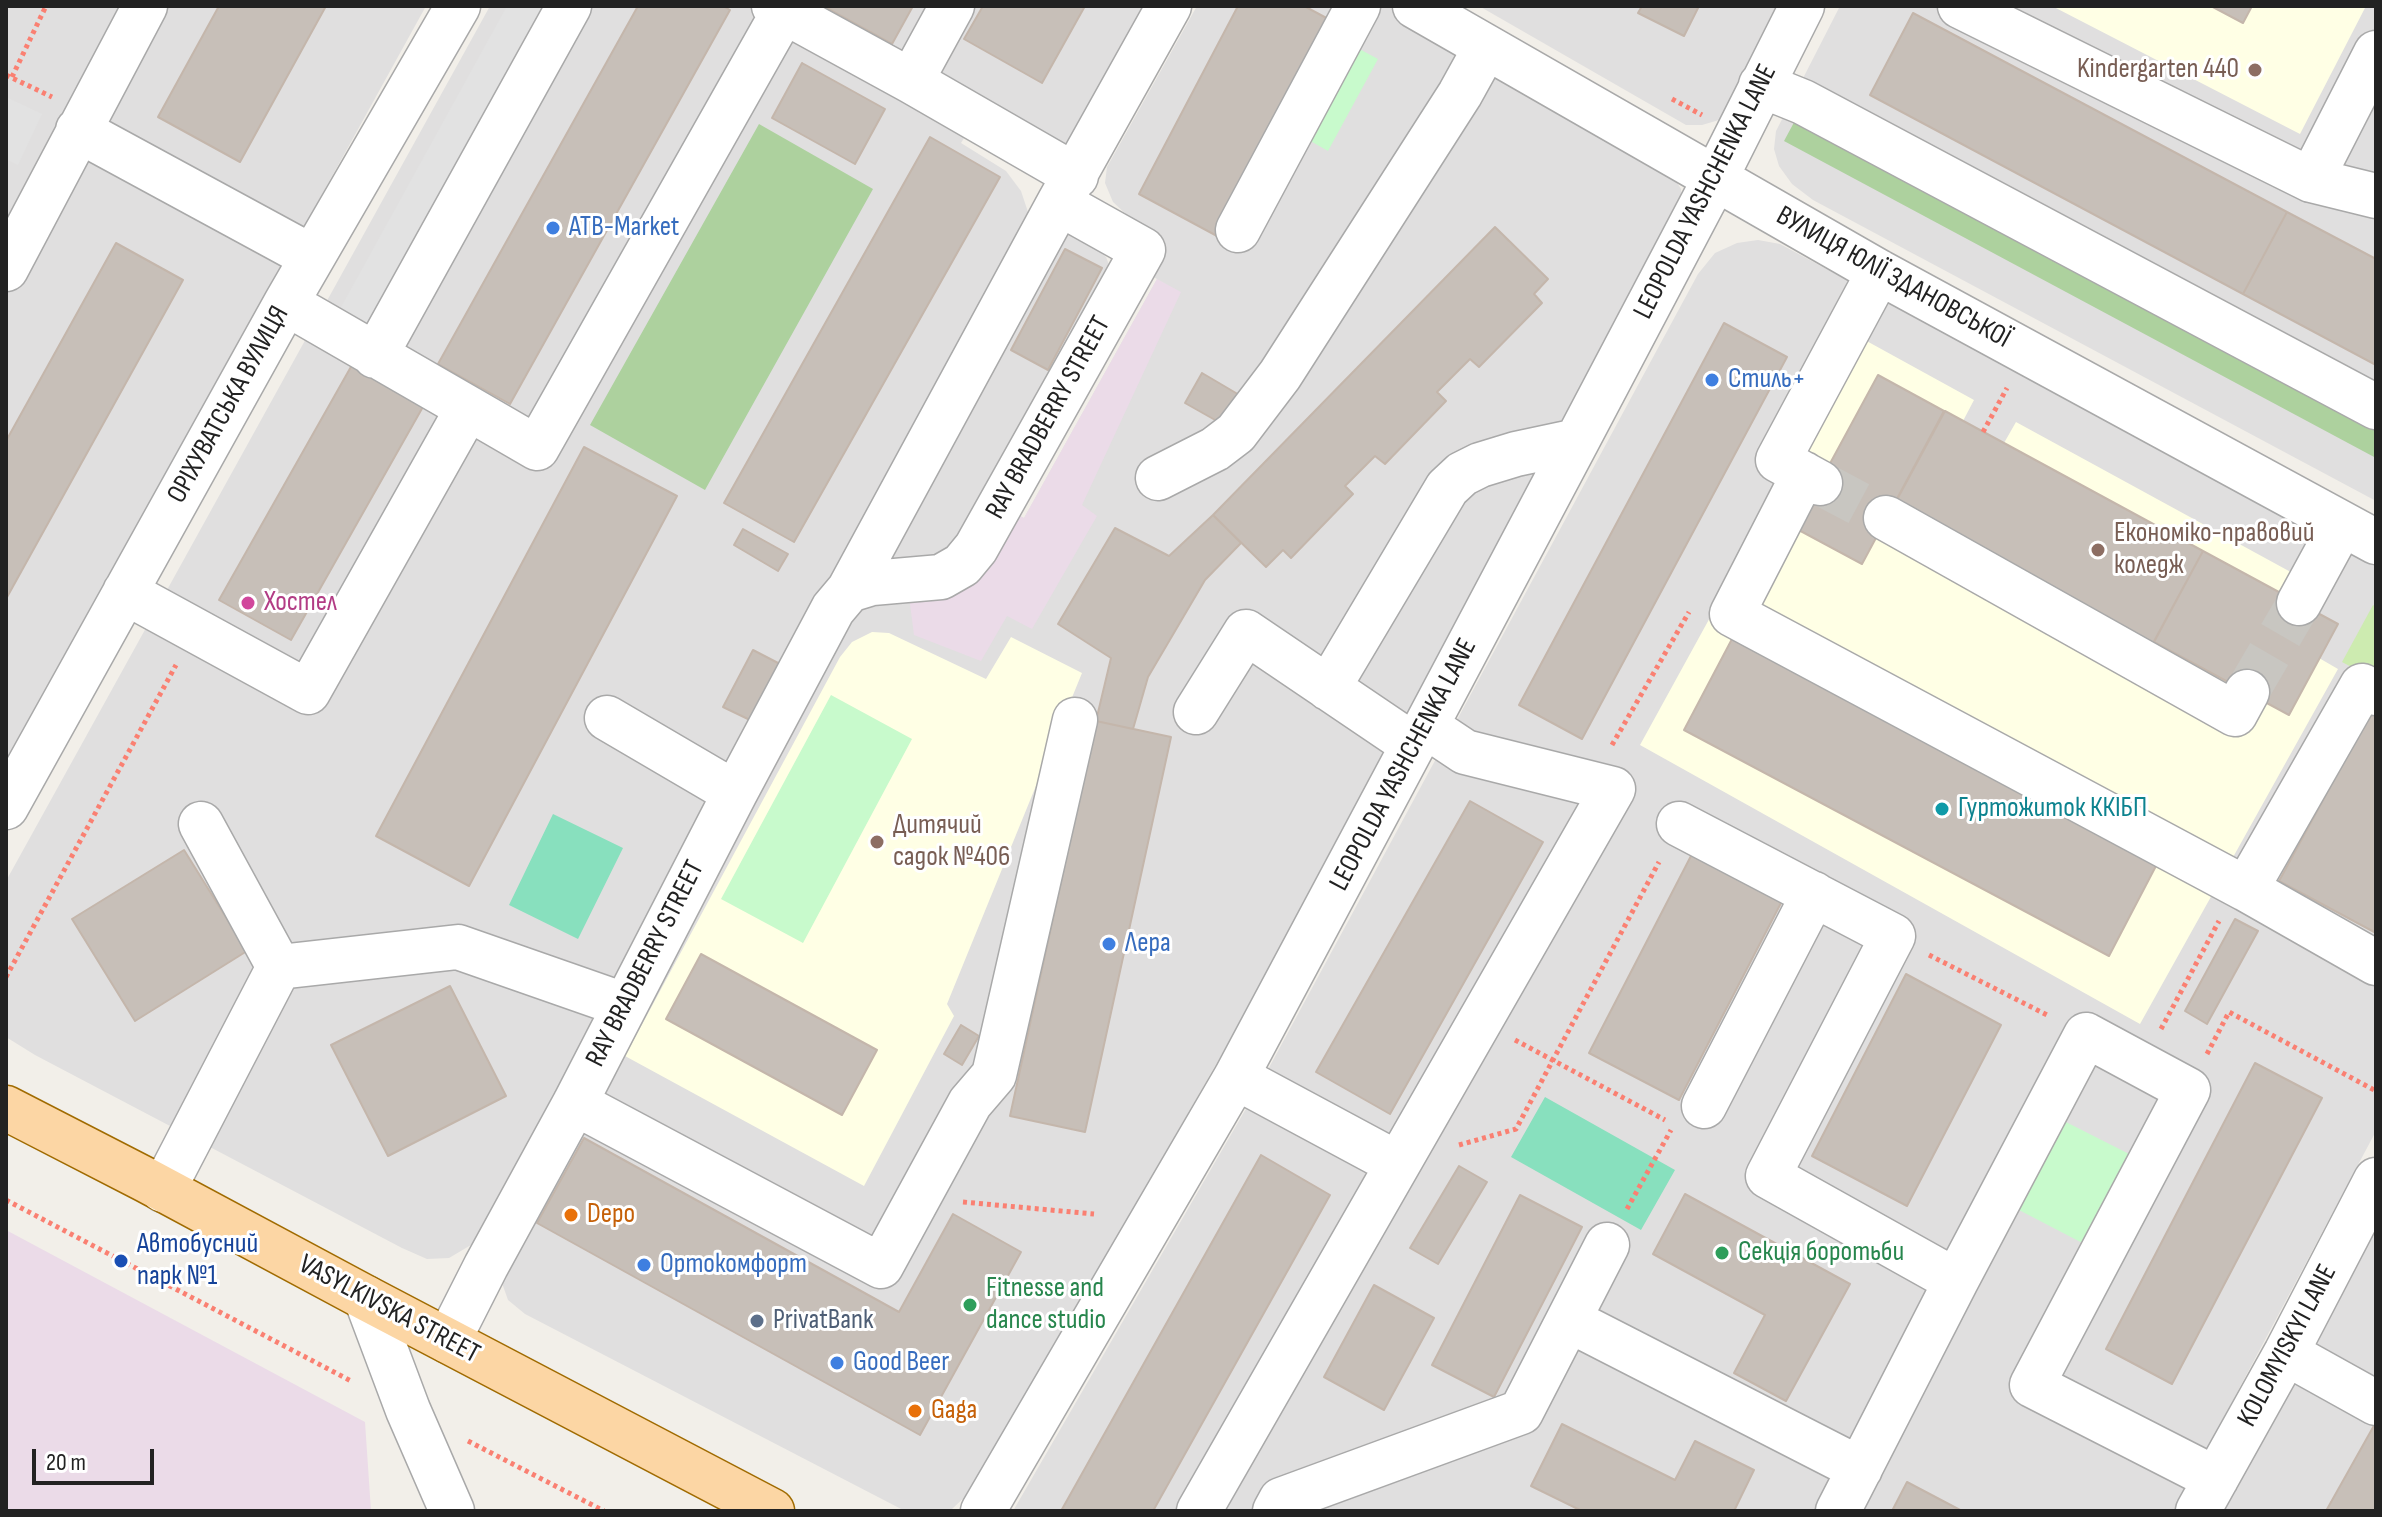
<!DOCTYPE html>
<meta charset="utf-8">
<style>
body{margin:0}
#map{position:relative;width:2382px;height:1517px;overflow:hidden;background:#f2efe9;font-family:"Sofia Sans Condensed",sans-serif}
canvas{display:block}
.frame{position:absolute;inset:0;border:8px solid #222;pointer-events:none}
.scale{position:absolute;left:32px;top:1449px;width:122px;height:36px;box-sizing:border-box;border:4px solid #222;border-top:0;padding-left:10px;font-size:24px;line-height:28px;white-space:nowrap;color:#222;-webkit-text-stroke:6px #fff;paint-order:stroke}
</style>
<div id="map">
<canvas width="2382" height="1517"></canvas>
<div class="frame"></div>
<div class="scale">20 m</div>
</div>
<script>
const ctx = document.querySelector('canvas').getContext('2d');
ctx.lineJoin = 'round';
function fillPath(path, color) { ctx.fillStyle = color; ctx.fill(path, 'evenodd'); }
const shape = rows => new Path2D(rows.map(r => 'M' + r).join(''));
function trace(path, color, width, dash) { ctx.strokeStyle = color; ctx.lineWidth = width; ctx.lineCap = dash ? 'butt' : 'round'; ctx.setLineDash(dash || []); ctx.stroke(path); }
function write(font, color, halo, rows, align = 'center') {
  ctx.font = font + ' "Sofia Sans Condensed",sans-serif'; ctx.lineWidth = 6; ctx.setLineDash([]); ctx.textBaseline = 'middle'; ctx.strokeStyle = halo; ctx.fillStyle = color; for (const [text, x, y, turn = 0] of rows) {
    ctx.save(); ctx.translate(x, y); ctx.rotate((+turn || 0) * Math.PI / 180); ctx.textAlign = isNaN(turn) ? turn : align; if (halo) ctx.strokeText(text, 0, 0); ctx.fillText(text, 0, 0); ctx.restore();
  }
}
fillPath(shape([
 [6,6,426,6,6,767],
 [490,6,1155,6,1063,156,972,125,961,143,1006,171,1021,191,1028,212,1027,230,1072,234,1097,248,1106,257,1111,270,951,553,860,569,488,1221,471,1245,449,1258,427,1259,402,1248,35,1055,6,1037,6,881],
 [1197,6,1387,6,1636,149,1671,173,1681,189,1682,207,1399,745,983,1471,970,1492,952,1509,946,1511,905,1511,525,1314,508,1300,502,1283,848,614,1014,513,1024,518,1157,279,1144,271,1161,235,1128,216,1113,202,1105,183,1107,167],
 [1479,6,1790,6,1734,109,1719,120,1702,125,1686,125],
 [1840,6,2376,6,2376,501,1813,200,1792,184,1779,166,1774,149,1776,131],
 [1758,240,1780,244,2376,565,2376,1131,2174,1511,1013,1511,1258,1088,1698,274,1715,253,1737,243],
 [2376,1208,2376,1511,2215,1511]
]), '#e0dfdf');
fillPath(shape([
 [1157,279,1181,292,1082,505,1097,516,1032,629,1007,616,981,661,914,635,909,596,1014,513,1024,518],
 [6,1230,365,1422,371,1511,6,1511]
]), '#ebdbe8');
fillPath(shape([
 [2052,6,2366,6,2300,134],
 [1863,339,1974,400,1963,421,2004,443,2016,422,2298,576,2299,603,2338,624,2319,658,2338,669,2140,1024,1640,745],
 [872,632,889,633,986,679,1011,637,1082,673,947,1004,954,1016,864,1186,625,1056,840,657,852,642]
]), '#ffffe5');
fillPath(shape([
 [2373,605,2376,607,2376,680,2342,662]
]), '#cdebb0');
fillPath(shape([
 [1798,115,2376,424,2376,458,1784,141],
 [759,124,873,189,705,490,590,425]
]), '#add19e');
fillPath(shape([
 [1350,44,1378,59,1328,151,1300,135],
 [831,695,912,739,803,943,721,899],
 [2064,1121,2139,1159,2092,1248,2019,1210]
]), '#c8facc');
fillPath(shape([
 [553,814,623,848,578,939,509,905],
 [1545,1097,1675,1170,1641,1230,1511,1157]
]), '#88e0be');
fillPath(shape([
 [507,6,543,6,368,324,340,309],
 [6,97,42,114,18,165,6,159]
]), '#e2e2e2');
const building = shape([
 [219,6,326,6,240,162,158,117,219,6],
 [638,6,723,6,730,10,510,404,438,364,638,6],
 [823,6,913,6,892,44,823,6],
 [983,6,1085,6,1042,83,964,39,983,6],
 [1238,6,1304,6,1332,21,1217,236,1139,194,1238,6],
 [1642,6,1699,6,1684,36,1638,13,1642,6],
 [2211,6,2252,6,2243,23,2211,6],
 [1913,13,2287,212,2243,294,1870,95,1913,13],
 [802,63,885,109,855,164,772,118,802,63],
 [930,137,1000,177,794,542,724,503,930,137],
 [2287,212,2376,259,2376,365,2243,294,2287,212],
 [1495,227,1548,279,1534,294,1542,303,1479,367,1470,359,1437,392,1446,401,1385,464,1375,456,1345,486,1353,494,1291,558,1283,550,1266,567,1213,515,1495,227],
 [116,243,183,280,6,599,6,441,116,243],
 [1065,249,1102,268,1048,370,1011,350,1065,249],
 [1724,323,1787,357,1582,739,1519,705,1724,323],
 [352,365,424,405,291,640,219,600,352,365],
 [1202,373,1241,396,1224,425,1185,403,1202,373],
 [1878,375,1944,411,1862,564,1795,528,1878,375],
 [1945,411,2203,551,2152,645,1894,505,1945,411],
 [584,447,677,496,469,886,376,836,584,447],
 [1213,515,1241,543,1205,580,1148,677,1133,729,1096,721,1111,658,1058,624,1115,528,1169,556,1213,515],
 [743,529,788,554,778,571,734,545,743,529],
 [2203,551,2338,624,2289,715,2154,642,2203,551],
 [1732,639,2157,864,2109,956,1684,730,1732,639],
 [753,650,780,664,750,720,723,707,753,650],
 [2371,712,2376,715,2376,933,2279,881,2371,712],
 [1096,721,1171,737,1085,1132,1010,1116,1096,721],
 [1470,801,1543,842,1390,1114,1316,1072,1470,801],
 [184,850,247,951,135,1021,72,919,184,850],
 [1692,854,1782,901,1679,1100,1589,1053,1692,854],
 [2235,919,2258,931,2207,1024,2185,1011,2235,919],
 [701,954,877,1050,842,1115,666,1019,701,954],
 [1906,974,2001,1025,1907,1206,1812,1156,1906,974],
 [450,986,506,1096,388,1156,331,1045,450,986],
 [961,1025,979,1036,962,1065,944,1054,961,1025],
 [2255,1063,2322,1098,2172,1384,2106,1349,2255,1063],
 [584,1138,899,1312,953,1214,1021,1252,920,1435,537,1223,584,1138],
 [1261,1155,1330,1195,1153,1511,1061,1511,1261,1155],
 [1459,1166,1487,1182,1438,1264,1410,1248,1459,1166],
 [1685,1194,1850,1284,1786,1401,1734,1373,1765,1315,1653,1254,1685,1194],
 [1520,1195,1582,1227,1494,1397,1432,1365,1520,1195],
 [1374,1285,1434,1318,1384,1410,1324,1377,1374,1285],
 [2376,1422,2376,1511,2326,1511,2376,1422],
 [1562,1424,1675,1480,1695,1441,1754,1470,1734,1511,1582,1511,1531,1486,1562,1424],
 [1907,1482,1962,1511,1892,1511,1907,1482]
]);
fillPath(building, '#c7bfb8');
trace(building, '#c4b6ab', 2);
trace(shape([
 [1820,483,1886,518],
 [2247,692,2299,603]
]), '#c8c6c1', 44, [44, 22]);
const minor = shape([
 [774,6,911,81,1076,176],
 [1415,6,1879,272,2376,542],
 [1960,6,2311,180,2376,196],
 [911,81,952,6],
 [1761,85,1803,102,2376,407],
 [78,130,312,257],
 [2311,180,2376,53],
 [1238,230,1358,6],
 [6,269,145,6],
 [375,356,569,6],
 [468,408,537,448,784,11],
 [1804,474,1732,614,2246,889,2376,963],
 [1158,478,1215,449,1236,433,1280,375,1460,94,1486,47],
 [1820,483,1778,460,1879,272],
 [1886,518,2235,714,2247,692],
 [849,590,1059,203,1169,6],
 [125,592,308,692,468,408,286,303],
 [2299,603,2342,524],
 [1328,688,1447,488,1462,474,1480,465,1516,454,1577,441],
 [1196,712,1246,632,1413,745],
 [607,718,735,793],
 [6,807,286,303,458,6],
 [201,824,279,967],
 [1679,824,1893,936,1768,1176,1956,1281],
 [2246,889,2362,686,2376,693],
 [1236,1077,1396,1163],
 [575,1103,881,1266,970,1103,994,1075,1075,720],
 [1704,1106,1814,894],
 [163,1190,279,967,458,947,624,1005],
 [366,1298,408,1410,452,1511],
 [1569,1320,1860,1469],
 [448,1341,486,1266,575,1103,735,793,833,609,849,590,872,583,941,577,962,565,976,548,1143,250,1059,203],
 [2286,1353,2376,1403],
 [983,1511,1236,1077,1413,745,1426,726,1577,441,1715,179,1802,6],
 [1199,1511,1613,789,1465,752,1426,726],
 [1275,1511,1281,1500,1521,1412,1607,1245],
 [1838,1511,1956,1281,2086,1035,2188,1090,2032,1385,2216,1479],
 [2198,1511,2286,1353,2376,1180]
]);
const major = shape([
 [6,1108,146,1180,366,1298,772,1511]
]);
trace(minor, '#a9a9a9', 47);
trace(major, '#a06b00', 47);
trace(shape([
 [6,75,52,97],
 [12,77,46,6],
 [1672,99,1702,115],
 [1983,432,2007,388],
 [1612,745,1689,612],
 [1929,955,2049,1016],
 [6,977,176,665],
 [2161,1029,2219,921],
 [1515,1040,1665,1120],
 [2207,1054,2229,1012,2376,1091],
 [1459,1145,1516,1129,1659,862],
 [6,1200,353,1382],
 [963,1202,1094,1214],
 [1627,1209,1671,1130],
 [468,1441,604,1511]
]), '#fa8072', 5, [4, 4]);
trace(minor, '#fff', 44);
trace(major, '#fcd6a4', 44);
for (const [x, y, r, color] of [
 [2255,70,8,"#8d6e63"],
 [553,228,8,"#3f7fe0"],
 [1712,380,8,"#3f7fe0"],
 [2098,550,8,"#8d6e63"],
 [248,603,8,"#d1479c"],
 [1942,809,8,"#0f9aa8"],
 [877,842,8,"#8d6e63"],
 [1109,944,8,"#3f7fe0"],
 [571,1215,8,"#e8710a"],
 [1722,1253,8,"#2e9e5b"],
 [121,1261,8,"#1a4fb4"],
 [644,1265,8,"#3f7fe0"],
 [970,1305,8,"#2e9e5b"],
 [757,1321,8,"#5c6f8a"],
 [837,1363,8,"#3f7fe0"],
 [915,1411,8,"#e8710a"]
]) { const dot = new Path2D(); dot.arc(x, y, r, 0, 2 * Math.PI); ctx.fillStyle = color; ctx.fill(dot); trace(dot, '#fff', 3); }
write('28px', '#785e54', '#fff', [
 ["Kindergarten 440",2239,70,"right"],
 ["Економіко-правовий",2114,534],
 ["коледж",2114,566],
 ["Дитячий",893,826],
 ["садок №406",893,858]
], 'left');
write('28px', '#222', '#fff', [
 ["LEOPOLDA YASHCHENKA LANE",1706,192,-63],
 ["ВУЛИЦЯ ЮЛІЇ ЗДАНОВСЬКОЇ",1893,278,29],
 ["ОРІХУВАТСЬКА ВУЛИЦЯ",229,405,-61],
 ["RAY BRADBERRY STREET",1049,418,-61],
 ["LEOPOLDA YASHCHENKA LANE",1404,765,-62],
 ["RAY BRADBERRY STREET",646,964,-63],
 ["VASYLKIVSKA STREET",389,1310,28],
 ["KOLOMYISKYI LANE",2288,1346,-62]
]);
write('28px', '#366cbe', '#fff', [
 ["ATB-Market",569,228],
 ["Стиль+",1728,380],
 ["Лера",1125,944],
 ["Ортокомфорт",660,1265],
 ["Good Beer",853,1363]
], 'left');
write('28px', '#b23c85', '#fff', [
 ["Хостел",264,603]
], 'left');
write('28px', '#0d838f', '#fff', [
 ["Гуртожиток ККІБП",1958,809]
], 'left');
write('28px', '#c56008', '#fff', [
 ["Depo",587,1215],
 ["Gaga",931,1411]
], 'left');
write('28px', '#164399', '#fff', [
 ["Автобусний",137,1245],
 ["парк №1",137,1277]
], 'left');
write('28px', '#27864d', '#fff', [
 ["Секція боротьби",1738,1253],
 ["Fitnesse and",986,1289],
 ["dance studio",986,1321]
], 'left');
write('28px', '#4e5e75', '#fff', [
 ["PrivatBank",773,1321]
], 'left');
</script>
